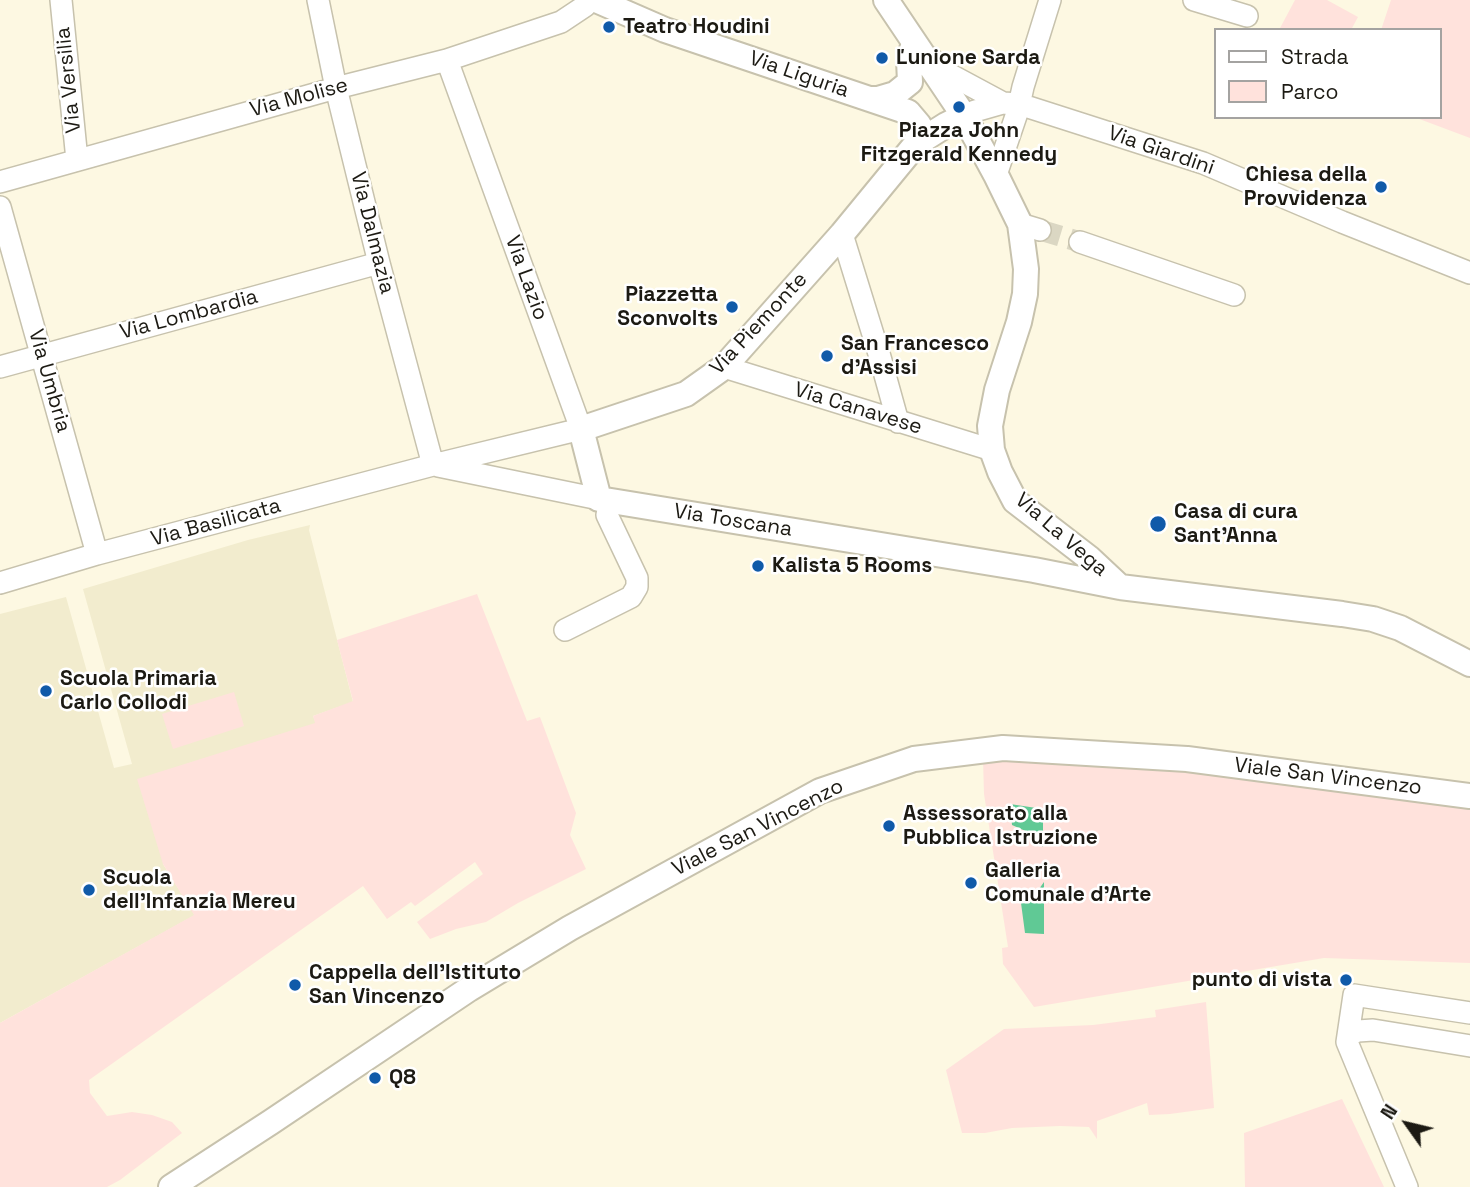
<!DOCTYPE html>
<meta charset="utf-8">
<style>
body{margin:0}
#map{position:relative;width:1470px;height:1187px;overflow:hidden;background:#fdf8e2;font-family:"Space Grotesk",sans-serif}
canvas{display:block}
.legend{position:absolute;left:1214px;top:28px;width:228px;height:91px;box-sizing:border-box;background:#fff;border:2px solid #a4a3a1;margin:0;padding:9px 12px;list-style:none;font-size:21px;color:#1c1a13}
.legend li{display:flex;align-items:center;gap:14px;height:35px}
.legend b{width:35px;border:2px solid #a4a3a1}
.north{position:absolute;left:1372px;top:1089px;width:70px;height:70px;-webkit-text-stroke:5px #fff;paint-order:stroke;rotate:304deg;font-size:19px;font-weight:700;line-height:28px;text-align:center;color:#1c1a13}
.north::after{content:'';display:block;margin:auto;width:24px;height:32px;background:#1c1a13;clip-path:polygon(50% 0,100% 100%,50% 72%,0 100%)}
</style>
<div id="map">
<canvas width="1470" height="1187"></canvas>
<ul class="legend">
<li><b style="height:9px;background:#fff"></b>Strada</li>
<li><b style="height:19px;background:#ffe2dc"></b>Parco</li>
</ul>
<div class="north">N</div>
</div>
<script>
const ctx = document.querySelector('canvas').getContext('2d');
ctx.lineJoin = 'round';
function fillPath(path, color) { ctx.fillStyle = color; ctx.fill(path, 'evenodd'); }
const shape = rows => new Path2D(rows.map(r => 'M' + r).join(''));
function trace(path, color, width, dash) { ctx.strokeStyle = color; ctx.lineWidth = width; ctx.lineCap = dash ? 'butt' : 'round'; ctx.setLineDash(dash || []); ctx.stroke(path); }
function write(font, color, halo, rows, align = 'center') {
  ctx.font = font + ' "Space Grotesk",sans-serif'; ctx.lineWidth = 5; ctx.setLineDash([]); ctx.textBaseline = 'middle'; ctx.strokeStyle = halo; ctx.fillStyle = color; for (const [text, x, y, turn = 0] of rows) {
    ctx.save(); ctx.translate(x, y); ctx.rotate((+turn || 0) * Math.PI / 180); ctx.textAlign = isNaN(turn) ? turn : align; if (halo) ctx.strokeText(text, 0, 0); ctx.fillText(text, 0, 0); ctx.restore();
  }
}
fillPath(shape([
 [310,525,309,530,353,702,313,716,316,723,163,864,195,915,0,1023,0,614,66,597,114,768,132,764,83,589,248,540]
]), '#f2ecce');
fillPath(shape([
 [1295,0,1327,0,1358,17,1351,30,1279,30],
 [1391,0,1470,0,1470,138,1414,117,1440,117,1440,30,1381,30],
 [477,594,527,721,540,717,576,813,570,835,586,869,518,903,486,922,456,929,430,939,417,922,483,874,475,862,415,906,411,902,387,919,363,886,89,1080,90,1093,107,1116,132,1112,152,1115,172,1122,182,1133,120,1180,107,1187,0,1187,0,1023,194,915,163,864,137,779,315,723,313,716,353,701,337,640],
 [234,692,244,726,173,749,162,714],
 [983,759,1183,768,1470,806,1470,963,1324,958,1034,1007,1003,964,1002,948,1008,947,984,794],
 [1206,1002,1214,1108,1170,1114,1149,1115,1147,1103,1097,1121,1097,1139,1089,1127,1060,1126,1012,1128,985,1133,962,1133,946,1070,1004,1029,1093,1025,1156,1017,1155,1010],
 [1342,1099,1384,1187,1245,1187,1244,1133]
]), '#ffe2dc');
fillPath(shape([
 [1010,804,1043,809,1043,847,1030,833,1012,825],
 [1044,882,1044,934,1025,933,1021,903,1034,896]
]), '#60c995');
trace(shape([
 [1040,230,1080,242]
]), '#dbd7c3', 21, [21, 10]);
const minor = shape([
 [61,0,77,160],
 [318,0,336,88,379,263,433,465],
 [1194,0,1247,16],
 [931,58,949,74,1003,103],
 [964,116,975,111,1003,103,1019,104,1203,163,1342,222,1470,273],
 [996,175,1018,110,1023,87,1050,0],
 [0,182,336,88,447,60,561,22,585,6,590,0],
 [0,207,97,554],
 [1020,224,1040,230],
 [842,234,880,357,898,422],
 [1080,242,1234,295],
 [0,367,379,263],
 [724,367,992,450],
 [438,466,599,499],
 [0,583,97,554,433,465,581,429,447,60],
 [565,630,631,597,637,587,637,578,607,515,610,500],
 [1349,1035,1358,1031,1373,1030,1470,1046],
 [1407,1187,1347,1042,1354,995,1470,1013]
]);
const tertiary = shape([
 [596,0,665,30,908,112,919,125,916,144],
 [886,0,964,116,996,175,1020,224,1026,269,1025,294,1019,322,997,390,990,426,992,450,1000,472,1015,501,1089,558,1120,587],
 [870,99,878,99,895,94,910,82,909,60,914,43],
 [964,116,946,125,916,144,842,234,724,367,686,394,581,429,599,499,1034,570,1120,587,1342,614,1373,619,1400,628,1470,664],
 [171,1187,271,1122,469,989,570,928,820,791,914,759,1003,748,1187,759,1470,796]
]);
trace(minor, '#c7c2ad', 24);
trace(tertiary, '#c7c2ad', 28);
trace(minor, '#fff', 21);
trace(tertiary, '#fff', 24);
for (const [x, y, r, color] of [
 [609,27,7,"#105aa9"],
 [882,58,7,"#105aa9"],
 [959,107,7,"#105aa9"],
 [1381,187,7,"#105aa9"],
 [732,307,7,"#105aa9"],
 [827,356,7,"#105aa9"],
 [1158,524,9,"#105aa9"],
 [758,566,7,"#105aa9"],
 [46,691,7,"#105aa9"],
 [889,826,7,"#105aa9"],
 [971,883,7,"#105aa9"],
 [89,890,7,"#105aa9"],
 [1346,980,7,"#105aa9"],
 [295,985,7,"#105aa9"],
 [375,1078,7,"#105aa9"]
]) { const dot = new Path2D(); dot.arc(x, y, r, 0, 2 * Math.PI); ctx.fillStyle = color; ctx.fill(dot); trace(dot, '#fff', 2.5); }
write('bold 21px', '#1c1a13', '#fff', [
 ["Teatro Houdini",623,27],
 ["Ľunione Sarda",896,58],
 ["Piazza John",959,131,"center"],
 ["Fitzgerald Kennedy",959,155,"center"],
 ["Chiesa della",1367,175,"right"],
 ["Provvidenza",1367,199,"right"],
 ["Piazzetta",718,295,"right"],
 ["Sconvolts",718,319,"right"],
 ["San Francesco",841,344],
 ["d'Assisi",841,368],
 ["Casa di cura",1174,512],
 ["Sant'Anna",1174,536],
 ["Kalista 5 Rooms",772,566],
 ["Scuola Primaria",60,679],
 ["Carlo Collodi",60,703],
 ["Assessorato alla",903,814],
 ["Pubblica Istruzione",903,838],
 ["Galleria",985,871],
 ["Comunale d'Arte",985,895],
 ["Scuola",103,878],
 ["dell'Infanzia Mereu",103,902],
 ["Cappella dell'Istituto",309,973],
 ["San Vincenzo",309,997],
 ["punto di vista",1332,980,"right"],
 ["Q8",389,1078]
], 'left');
write('21px', '#1c1a13', '#fff', [
 ["Via Liguria",799,75,19],
 ["Via Versilia",69,80,-96],
 ["Via Molise",299,98,-15],
 ["Via Giardini",1161,151,19],
 ["Via Dalmazia",372,233,76],
 ["Via Lazio",526,278,70],
 ["Via Lombardia",189,315,-15],
 ["Via Piemonte",759,324,-47],
 ["Via Umbria",49,381,74],
 ["Via Canavese",858,409,17],
 ["Via Toscana",733,521,9],
 ["Via Basilicata",216,523,-15],
 ["Via La Vega",1061,535,41],
 ["Viale San Vincenzo",1328,777,7],
 ["Viale San Vincenzo",758,828,-27]
]);
</script>
